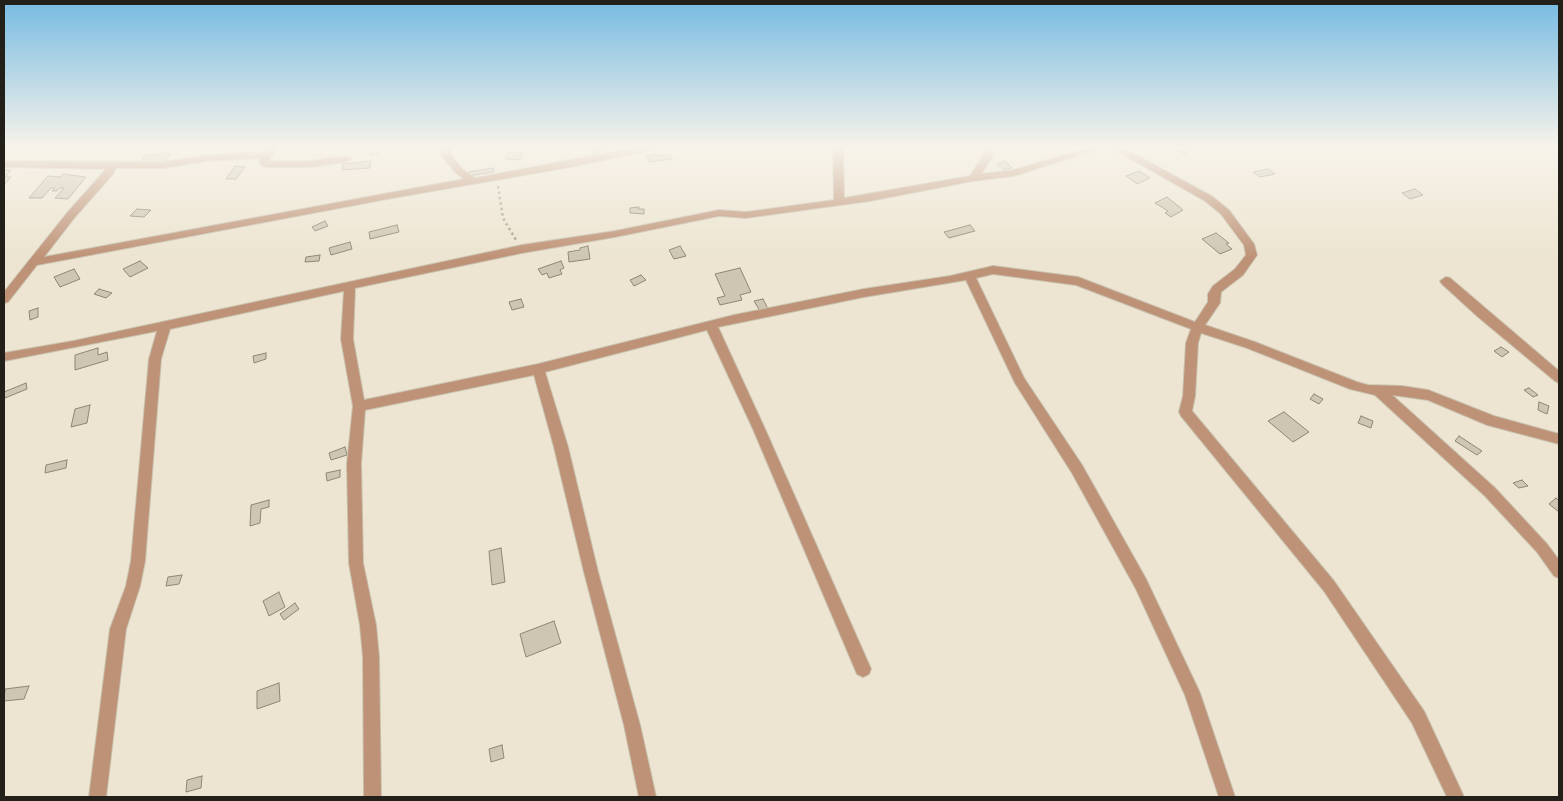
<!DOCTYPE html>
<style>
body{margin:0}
#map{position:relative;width:1563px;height:801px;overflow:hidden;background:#ede5d1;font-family:"Golos Text",sans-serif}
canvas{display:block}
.frame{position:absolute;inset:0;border:5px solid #232019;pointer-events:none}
</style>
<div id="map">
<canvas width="1563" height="801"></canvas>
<div class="frame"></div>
</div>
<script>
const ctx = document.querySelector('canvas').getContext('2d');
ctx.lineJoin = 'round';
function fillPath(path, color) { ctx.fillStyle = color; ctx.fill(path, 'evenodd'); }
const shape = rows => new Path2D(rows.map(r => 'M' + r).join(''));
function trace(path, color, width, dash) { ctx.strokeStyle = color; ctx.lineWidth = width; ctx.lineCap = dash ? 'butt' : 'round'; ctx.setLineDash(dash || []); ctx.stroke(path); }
const building = shape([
 [375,146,383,146,377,155,370,155,375,146],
 [590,146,615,146,616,147,595,153,590,146],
 [1185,146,1191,149,1185,154,1178,151,1185,146],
 [509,152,523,153,520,160,505,159,509,152],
 [170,153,166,161,141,163,145,155,170,153],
 [655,154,656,156,670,154,672,159,649,162,647,155,655,154],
 [371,161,370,168,342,170,343,164,371,161],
 [1005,161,1012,168,1004,170,997,164,1005,161],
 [235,166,245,167,236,179,226,179,235,166],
 [493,168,494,172,468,176,468,172,493,168],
 [1268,169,1275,174,1260,177,1253,172,1268,169],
 [4,170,11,170,5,177,11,177,4,185,4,170],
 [1139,171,1150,178,1137,184,1126,176,1139,171],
 [63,174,86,177,68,199,55,198,64,188,60,188,57,191,52,191,55,188,51,188,42,198,29,198,48,176,61,177,63,174],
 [1415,189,1423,195,1410,199,1402,193,1415,189],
 [1167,197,1183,210,1171,217,1165,213,1168,211,1155,203,1167,197],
 [639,207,638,209,644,209,644,214,630,213,630,208,639,207],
 [137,209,151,210,144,217,130,216,137,209],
 [325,221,328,226,315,231,312,227,325,221],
 [397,225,399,232,370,239,369,232,397,225],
 [970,225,975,231,949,238,944,232,970,225],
 [1216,233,1229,243,1226,244,1232,249,1220,254,1202,239,1216,233],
 [350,242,352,249,331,255,329,248,350,242],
 [588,246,590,259,569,262,568,252,580,250,580,248,588,246],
 [680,246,686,256,674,259,669,250,680,246],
 [320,255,319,261,305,262,306,257,320,255],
 [140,261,148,268,130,277,123,269,140,261],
 [561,261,564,268,560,270,562,274,549,278,547,273,542,275,538,269,561,261],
 [740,268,751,292,740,295,742,300,720,305,717,298,725,296,715,274,740,268],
 [74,269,80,279,60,287,54,277,74,269],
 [641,275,646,280,634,286,630,280,641,275],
 [99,289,112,293,106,298,94,294,99,289],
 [521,299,524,307,512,310,509,302,521,299],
 [763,299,768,309,760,311,754,301,763,299],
 [38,308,38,317,30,320,29,311,38,308],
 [1501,347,1509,352,1502,357,1494,351,1501,347],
 [98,348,98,355,107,352,108,360,75,370,75,355,98,348],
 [266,353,266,359,254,363,253,356,266,353],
 [26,383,27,389,5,398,4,392,26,383],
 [1529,388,1538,395,1533,397,1524,390,1529,388],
 [1314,394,1323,399,1319,404,1310,399,1314,394],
 [1539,402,1549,406,1547,414,1538,410,1539,402],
 [90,405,87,423,71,427,75,409,90,405],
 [1284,412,1309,432,1293,442,1268,421,1284,412],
 [1361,416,1373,421,1371,428,1358,423,1361,416],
 [1459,436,1482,451,1477,455,1455,441,1459,436],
 [345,447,347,455,331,460,329,453,345,447],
 [67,460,66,468,45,473,46,465,67,460],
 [340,470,340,477,327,481,326,473,340,470],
 [1522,480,1528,486,1519,488,1513,483,1522,480],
 [1556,498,1559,501,1559,512,1549,504,1556,498],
 [269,500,269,507,261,509,260,523,250,526,251,505,269,500],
 [501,548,505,582,492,585,489,551,501,548],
 [182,575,179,584,166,586,168,577,182,575],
 [279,592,285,607,269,616,263,601,279,592],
 [295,603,299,609,284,620,280,614,295,603],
 [554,621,561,643,526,657,520,634,554,621],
 [279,683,280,701,257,709,257,691,279,683],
 [29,686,24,699,4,701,5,689,29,686],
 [502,745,504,758,491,762,489,749,502,745],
 [202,776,201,788,186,792,187,780,202,776]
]);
fillPath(building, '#cec6b3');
trace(building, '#8e8675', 1);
const minor = shape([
 [267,146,277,146,269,161,310,161,346,156,351,159,346,162,310,167,265,167,260,164,259,158,207,161,163,168,116,168,113,174,75,217,44,257,464,179,456,173,441,155,441,146,451,146,451,155,462,169,475,178,644,146,662,146,657,149,571,167,393,198,37,265,8,302,4,303,4,292,67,213,106,169,4,167,4,161,163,162,207,155,263,152,267,146],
 [833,146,843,146,844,198,970,176,983,156,982,146,992,146,993,156,981,174,1013,170,1095,146,1120,146,1213,197,1229,210,1254,244,1257,255,1243,275,1221,292,1220,303,1205,325,1255,342,1357,382,1368,385,1402,386,1428,390,1494,416,1559,434,1559,444,1487,425,1428,400,1392,395,1495,488,1547,544,1559,560,1559,578,1554,576,1537,552,1485,496,1375,395,1350,389,1247,348,1201,333,1198,343,1195,396,1192,411,1334,581,1424,711,1464,797,1447,797,1412,723,1324,591,1181,416,1179,412,1183,396,1186,343,1191,329,1076,285,993,274,976,278,1024,378,1082,465,1146,579,1200,693,1235,797,1219,797,1185,695,1136,589,1072,473,1015,383,966,280,864,297,718,327,765,429,871,669,869,674,863,677,857,674,753,429,707,330,545,372,568,447,598,572,640,725,656,797,639,797,624,725,584,572,554,447,534,375,365,410,361,464,363,563,376,625,379,657,381,797,364,797,363,657,360,625,349,563,347,464,353,406,341,339,344,291,170,329,161,359,145,561,140,586,126,629,106,797,89,797,110,629,126,586,131,561,149,359,157,331,4,361,4,353,73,341,522,245,615,231,719,210,746,212,834,200,833,146],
 [1108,146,1205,201,1221,214,1244,245,1246,255,1235,269,1213,286,1208,294,1208,302,1195,322,1078,277,993,266,950,276,864,289,734,315,538,364,364,400,353,339,355,288,522,253,615,237,719,216,746,218,870,201,973,181,1014,176,1108,146],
 [1446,277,1450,278,1559,371,1559,383,1555,381,1477,316,1442,284,1440,281,1446,277]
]);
trace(minor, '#c9c2b0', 2);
trace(shape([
 [498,186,503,218,516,240]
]), '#a7a091', 2.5, [2.5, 3]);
fillPath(minor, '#be9276');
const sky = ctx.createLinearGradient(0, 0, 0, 258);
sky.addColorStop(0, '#77bbe2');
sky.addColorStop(0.57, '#f7f3ea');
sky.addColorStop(1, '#f7f3ea00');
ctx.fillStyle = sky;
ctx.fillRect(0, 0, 1563, 258);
</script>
